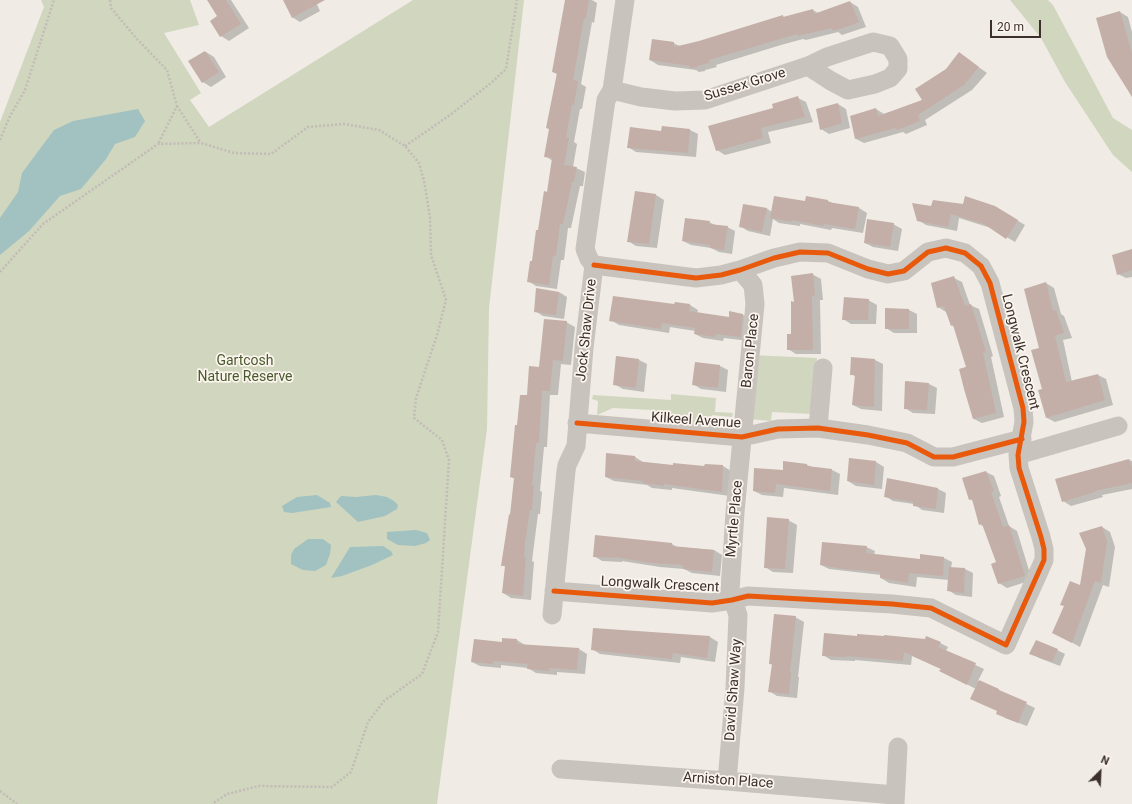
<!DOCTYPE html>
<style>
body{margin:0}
#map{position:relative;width:1132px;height:804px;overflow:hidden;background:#f0ebe5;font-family:Roboto,sans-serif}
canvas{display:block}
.north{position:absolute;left:1080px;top:752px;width:40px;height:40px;-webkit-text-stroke:3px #fbf5ee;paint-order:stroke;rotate:24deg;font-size:11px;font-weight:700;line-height:16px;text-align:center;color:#3b302b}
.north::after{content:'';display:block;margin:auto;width:14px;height:18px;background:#3b302b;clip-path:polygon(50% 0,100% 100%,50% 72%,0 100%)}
.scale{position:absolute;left:990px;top:20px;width:51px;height:18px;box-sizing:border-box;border:2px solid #3b302b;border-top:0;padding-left:5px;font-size:12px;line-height:14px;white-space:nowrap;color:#3b302b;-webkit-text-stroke:3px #fbf5ee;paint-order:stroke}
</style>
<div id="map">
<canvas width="1132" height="804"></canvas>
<div class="north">N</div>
<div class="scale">20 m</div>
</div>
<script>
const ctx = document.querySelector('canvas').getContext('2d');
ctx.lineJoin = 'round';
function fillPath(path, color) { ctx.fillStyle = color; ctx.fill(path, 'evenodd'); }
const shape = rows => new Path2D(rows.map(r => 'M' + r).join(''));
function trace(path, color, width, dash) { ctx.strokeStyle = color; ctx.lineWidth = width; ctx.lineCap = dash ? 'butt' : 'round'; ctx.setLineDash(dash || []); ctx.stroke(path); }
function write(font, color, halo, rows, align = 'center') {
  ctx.font = font + ' Roboto,sans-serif'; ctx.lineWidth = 3.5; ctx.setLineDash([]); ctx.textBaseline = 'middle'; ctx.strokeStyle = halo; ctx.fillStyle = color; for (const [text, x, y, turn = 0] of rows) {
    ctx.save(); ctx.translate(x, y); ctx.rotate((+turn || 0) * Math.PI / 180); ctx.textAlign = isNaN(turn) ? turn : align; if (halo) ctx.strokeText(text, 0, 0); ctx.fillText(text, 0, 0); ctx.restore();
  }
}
fillPath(shape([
 [41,0,190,0,199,25,164,33,201,93,190,100,209,127,413,0,524,0,489,308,487,429,437,804,0,804,0,122,44,7],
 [1010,0,1048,0,1053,5,1113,118,1132,130,1132,172,1113,155,1065,82,1041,38],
 [751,355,817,358,812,414,772,412,771,421,749,419],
 [671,394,716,398,715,412,733,413,732,417,712,415,711,425,664,421,652,410,613,408,597,415,598,401,592,399,593,395,671,400]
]), '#d1d6bf');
fillPath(shape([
 [138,109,145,121,135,137,115,144,106,159,81,189,60,196,29,231,0,255,0,218,18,192,22,173,54,130,73,121],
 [317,495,330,503,331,507,292,513,284,512,282,506,297,497],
 [376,495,387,497,394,501,398,505,397,509,385,516,358,522,336,502,341,496,356,497],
 [416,530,427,533,430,540,426,543,415,546,398,545,387,539,387,532],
 [308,539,323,539,331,545,330,554,326,565,315,571,303,570,291,564,291,555,294,549],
 [383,546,391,551,393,555,372,565,342,576,331,578,350,547]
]), '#a1c2c1');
fillPath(shape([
 [216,0,231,0,249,28,229,41,221,36],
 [284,0,315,0,320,11,300,22,292,17],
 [566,0,592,0,597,3,594,23,592,22,581,84,586,87,582,109,580,109,574,142,577,144,573,167,576,168,585,172,583,186,580,186,571,228,568,228,564,260,561,260,557,289,536,286,528,281,533,262,539,231,548,193,553,161,545,156,558,75,553,72],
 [850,2,858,7,866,27,842,35,838,32,806,40,803,39,781,45,716,65,717,67,705,70,705,71,699,72,696,70,658,65,650,60,673,43,680,46,699,42,783,16,785,18,813,10,818,13],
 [1120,12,1128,17,1132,32,1132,91],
 [206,52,214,57,226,77,211,87,203,82],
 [959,53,987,73,972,90,925,120,927,125,906,134,903,132,864,143,856,139,851,117,876,109,884,114,924,101],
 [798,98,806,102,813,122,768,132,771,143,725,155,717,150,774,108],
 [838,104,846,109,850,128,829,134,821,129],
 [662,127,690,130,698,134,696,157,636,152,628,147,662,132],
 [656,195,664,200,657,248,636,246,628,241],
 [806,197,828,201,835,204,859,208,867,213,863,233,832,228,831,230,800,224,800,226,779,223,773,219,770,236,748,231,740,226,766,208,772,212,806,203],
 [963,206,995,207,1025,225,1015,242,991,228,959,218,957,231,926,225,918,220],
 [709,222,715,225,727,227,735,231,732,254,719,252,711,248,691,245,683,241],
 [893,224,902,229,898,251,873,247,865,243],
 [1132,250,1132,277,1126,278,1118,274],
 [812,274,821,279,823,300,820,300,821,354,796,354,788,349,792,335,795,303],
 [954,278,962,282,970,305,979,309,993,356,991,357,1004,417,982,423,974,419,960,369,967,367,955,327,951,325,946,312,938,307],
 [1046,283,1054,288,1061,314,1064,316,1072,338,1063,340,1072,382,1098,375,1106,379,1113,405,1055,422,1047,418,1043,390,1041,349],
 [559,292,567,297,564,319,543,316,535,311],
 [868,300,877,305,876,324,851,324,843,319],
 [675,303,690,305,698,310,697,314,729,318,743,315,751,319,749,341,724,338,723,341,703,338,695,334,695,331,670,327,669,333,619,325,611,320,675,305],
 [886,309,909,310,917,314,917,333,894,333,886,328],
 [566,322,575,327,571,365,561,364,558,395,550,395,547,447,544,447,540,491,542,492,540,514,538,514,532,561,534,562,531,600,511,598,503,593,506,567,502,565,511,516,515,479,511,477,518,426,527,396,540,369],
 [852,358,875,360,883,364,882,411,861,409,853,405,856,377,851,374],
 [639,360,647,364,644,392,623,389,614,384],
 [696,363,720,366,728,370,726,392,701,389,693,384],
 [929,384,937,388,935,414,913,413,905,408],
 [635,457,643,462,674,466,705,467,705,465,723,466,731,471,730,496,672,488,672,490,652,488,647,485,614,481,606,477],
 [1129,460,1132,461,1132,489,1102,495,1103,497,1071,506,1063,501],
 [784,462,807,465,812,467,832,470,840,474,838,495,784,488,783,497,762,495,754,491,784,471],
 [876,462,884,467,882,489,856,486,848,481],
 [986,472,994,476,1001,496,999,497,1009,526,1017,531,1032,580,1007,588,999,583,998,563,984,527,980,524,974,502,970,499],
 [938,489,946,493,944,513,922,510,914,504,893,501,885,496],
 [788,520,797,525,793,573,773,572,765,567],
 [1102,527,1110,532,1115,547,1109,587,1103,585,1080,647,1062,637,1065,606,1081,586],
 [672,544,677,547,714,550,722,555,720,576,692,573,684,569,660,567,622,561,622,562,602,561,594,556],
 [866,547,875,551,874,555,921,560,944,558,952,562,951,568,965,569,973,573,972,597,956,595,948,590,949,580,917,577,916,587,889,583,881,578,881,575,829,569,821,565],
 [795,617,804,622,798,677,799,677,797,698,777,696,769,691,773,665,770,664],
 [710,637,718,642,715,662,681,657,680,663,600,654,592,649],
 [517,640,525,645,579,649,587,654,585,674,557,672,557,675,536,673,528,668,501,665,501,668,480,666,472,662],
 [940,643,948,647,946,651,984,669,978,681,1035,708,1027,726,1005,718,976,689,949,675,941,669,912,656,911,665,855,660,855,661,831,660,823,655],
 [1057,650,1065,654,1060,666,1039,658,1031,653]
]), '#0003');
fillPath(shape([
 [207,0,226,0,241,24,220,37,210,21,217,16],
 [283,0,325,0,292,18],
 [565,0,589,0,586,19,584,18,573,80,578,81,574,105,572,105,566,137,569,138,564,165,577,167,574,182,572,182,563,224,560,224,556,256,553,256,549,285,527,282,530,261,532,261,536,230,538,230,544,191,547,192,552,158,544,157,549,129,546,128,557,73,552,72],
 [850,1,859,22,846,27,833,31,832,28,797,36,797,34,709,60,709,63,697,66,697,67,690,68,690,66,649,60,652,39,674,42,674,47,699,41,783,15,783,17,813,9,814,14],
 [1120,11,1132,53,1132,97,1107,57,1096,18],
 [205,51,219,72,202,83,188,61],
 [959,52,979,67,964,85,918,115,920,121,897,130,896,128,855,139,850,116,876,108,878,116,922,100,915,89,946,69],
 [798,96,805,117,761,128,763,138,716,151,708,126,773,108,772,104],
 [838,103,842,123,820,130,816,109],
 [662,126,690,129,688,153,627,148,630,127,661,131],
 [635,191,656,194,649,244,627,242],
 [774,196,805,201,806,196,828,200,828,202,859,207,855,229,824,224,823,226,792,220,792,222,770,218],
 [965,196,995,206,1018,220,1006,239,984,224,951,214,948,227,917,221,912,203,931,206,933,200,963,204],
 [743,204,767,208,762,232,739,227],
 [685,218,710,221,709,224,728,226,724,250,710,248,710,245,682,241],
 [867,219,894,223,890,247,864,243],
 [1132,249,1132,270,1117,275,1112,255],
 [813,273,815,296,812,296,813,350,787,350,787,334,791,334,791,301,794,302,791,276],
 [954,276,965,306,971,304,986,352,983,353,996,413,973,419,964,389,959,369,966,367,953,325,951,326,944,306,937,308,931,283],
 [1046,282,1053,311,1056,310,1064,333,1055,336,1066,382,1098,374,1105,400,1046,418,1038,390,1042,389,1031,350,1039,348,1024,289],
 [536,288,559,292,556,315,534,312],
 [613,296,674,304,675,302,690,304,689,311,729,317,729,311,743,314,741,337,716,334,715,337,694,334,695,328,662,323,661,329,609,321],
 [844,297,869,299,868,320,842,320],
 [885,308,909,309,909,329,885,329],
 [544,319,567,321,563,361,553,360,550,391,542,391,539,443,536,443,532,486,534,486,532,510,530,510,525,543,524,557,526,557,523,596,502,593,505,566,501,566,509,514,510,515,514,478,510,477,515,425,517,425,520,395,527,395,529,366,539,367],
 [616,356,639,359,636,388,613,385],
 [851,357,875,359,874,407,852,405,855,375,850,375],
 [695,362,720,365,718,388,692,385],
 [905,381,929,383,927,410,904,409],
 [606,453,635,456,635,461,673,465,673,463,704,466,705,464,723,465,722,492,664,484,664,486,643,483,643,481,605,477],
 [849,458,876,461,874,485,847,481],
 [1129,459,1132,467,1132,483,1095,491,1095,492,1062,502,1055,479],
 [783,461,807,464,807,466,832,469,830,491,776,484,775,493,753,491,754,468,783,470],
 [986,471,994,491,991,492,1003,527,1009,525,1025,576,998,584,991,564,996,562,982,524,979,525,972,499,969,500,962,478],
 [887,478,938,488,936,509,913,506,913,502,884,497],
 [767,517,789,519,785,569,764,568],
 [1102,526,1107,542,1101,583,1095,581,1072,643,1052,633,1064,606,1060,605,1070,581,1080,585,1086,549,1079,533],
 [595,535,672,543,672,546,714,550,712,572,683,569,683,565,651,563,614,557,614,558,593,557],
 [822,542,867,546,866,553,920,559,920,554,944,557,943,576,909,573,908,583,880,578,880,572,844,569,820,565],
 [949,567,965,568,964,593,947,591],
 [774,614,796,616,790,672,791,672,789,694,768,692,772,664,769,664],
 [593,628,710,636,707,658,673,653,672,659,591,650],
 [824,633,857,636,857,634,884,636,884,635,925,639,926,636,941,642,938,647,976,663,967,685,939,671,941,669,904,652,903,661,847,656,847,657,822,656],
 [502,638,517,639,517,644,579,648,577,670,549,668,549,671,527,669,528,664,493,661,493,664,471,662,474,639,502,642],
 [1036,640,1058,649,1052,662,1029,654],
 [979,680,999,689,999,690,1027,702,1018,723,996,714,997,711,970,699]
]), '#c3afa7');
trace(shape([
 [110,0,111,8,137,39,167,70,177,106,158,144],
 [177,106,200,142],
 [0,140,9,118,25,90,54,0],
 [405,146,450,115,491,83,506,69,517,0],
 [0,272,43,224,158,144,201,143,234,153,271,154,308,127,344,124,379,130,405,146,419,163,424,181,430,217,431,255,446,300,437,335,416,398,414,418,442,440,449,460,438,632,422,674,384,701,368,722,351,772,332,787,259,786,227,794,212,804],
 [0,791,17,804]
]), '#c2bbb6', 2.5, [2, 2]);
trace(shape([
 [612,90,641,97,675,101,705,100,808,66,827,57,873,42,890,46,898,59,898,69,890,78,875,84,848,90,831,81,808,66],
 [577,423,742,437,778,429,818,428,868,435,907,443,934,457,953,457,1022,439],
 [818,428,823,368],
 [1018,455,1118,426],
 [554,591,712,603,732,600,748,596,892,604,931,608,1006,645,1044,560,1044,549,1041,537,1019,468,1018,455,1024,422,1023,408,990,283,981,266,965,253,946,248,928,252,904,271,888,274,868,269,828,253,800,252,774,258,740,270,721,275,696,278,594,265],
 [552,615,566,471,567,465,576,446,584,348,594,265,589,259,585,249,606,100,612,90,625,0],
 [561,769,727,781,895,795],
 [727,781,735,688,738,615,730,591,735,512,755,304,753,285,740,270],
 [895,804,898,747]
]), '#c9c3be', 19);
trace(shape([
 [577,423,742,437,778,429,818,428,868,435,907,443,934,457,953,457,1022,439],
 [554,591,712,603,732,600,748,596,892,604,931,608,1006,645,1044,560,1044,549,1041,537,1019,468,1018,455,1024,422,1023,408,990,283,981,266,965,253,946,248,928,252,904,271,888,274,868,269,828,253,800,252,774,258,740,270,721,275,696,278,594,265]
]), '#e8590c', 5);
write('14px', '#3b302b', '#fbf5ee', [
 ["Sussex Grove",745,85,-17],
 ["Jock Shaw Drive",587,330,-84],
 ["Baron Place",751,351,-84],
 ["Longwalk Crescent",1020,352,76],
 ["Kilkeel Avenue",696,421,4],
 ["Myrtle Place",735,519,-85],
 ["Longwalk Crescent",660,585,3],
 ["David Shaw Way",734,690,-86],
 ["Arniston Place",728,781,4]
]);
write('14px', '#4a5a2e', '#fbf5ee', [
 ["Gartcosh",245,361],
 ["Nature Reserve",245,377]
]);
</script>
